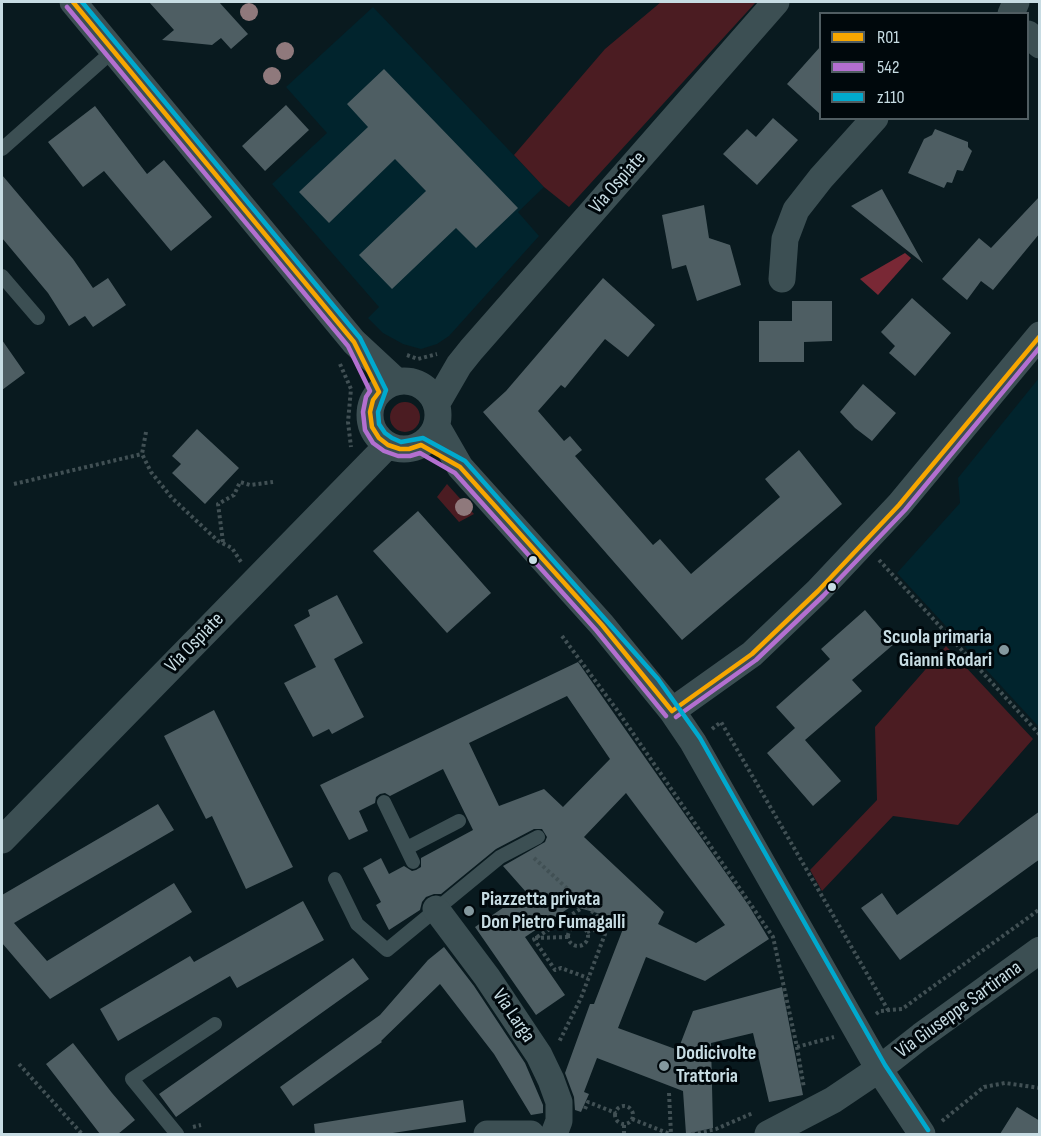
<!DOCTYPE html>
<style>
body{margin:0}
#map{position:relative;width:1041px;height:1136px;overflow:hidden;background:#091a1f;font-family:"Sofia Sans Condensed",sans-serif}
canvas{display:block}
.frame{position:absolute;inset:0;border:3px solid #c7dce3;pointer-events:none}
.legend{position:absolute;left:819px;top:12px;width:210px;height:108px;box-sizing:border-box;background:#00080c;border:2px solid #505d62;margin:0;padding:8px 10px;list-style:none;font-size:18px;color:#c7dce3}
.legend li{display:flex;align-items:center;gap:12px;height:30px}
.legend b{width:30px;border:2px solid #505d62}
</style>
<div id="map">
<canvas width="1041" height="1136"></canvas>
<div class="frame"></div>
<ul class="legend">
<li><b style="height:8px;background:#f7a600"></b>R01</li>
<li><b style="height:8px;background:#b36fd0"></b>542</li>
<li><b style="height:8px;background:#00a9ce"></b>z110</li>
</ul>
</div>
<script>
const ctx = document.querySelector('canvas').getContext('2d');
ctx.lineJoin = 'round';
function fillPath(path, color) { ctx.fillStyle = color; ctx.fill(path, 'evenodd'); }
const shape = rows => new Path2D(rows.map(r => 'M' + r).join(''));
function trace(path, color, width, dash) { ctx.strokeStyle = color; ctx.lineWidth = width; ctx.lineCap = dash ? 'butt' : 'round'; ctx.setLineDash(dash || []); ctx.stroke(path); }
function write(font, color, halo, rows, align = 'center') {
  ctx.font = font + ' "Sofia Sans Condensed",sans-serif'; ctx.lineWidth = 6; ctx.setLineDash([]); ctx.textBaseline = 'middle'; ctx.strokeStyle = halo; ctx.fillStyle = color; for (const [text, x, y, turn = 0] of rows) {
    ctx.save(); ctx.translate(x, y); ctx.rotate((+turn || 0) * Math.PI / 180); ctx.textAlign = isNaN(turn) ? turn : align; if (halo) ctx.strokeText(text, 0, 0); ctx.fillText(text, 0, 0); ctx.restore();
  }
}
fillPath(shape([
 [373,7,544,187,518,212,539,236,449,336,437,344,421,349,403,344,383,333,368,318,379,307,272,184,327,133,286,87],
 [1039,378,1039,727,897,573,960,503,958,478]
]), '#01242d');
fillPath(shape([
 [661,2,756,2,569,207,544,187,514,155,605,49],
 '390 417a15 15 0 1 1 30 0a15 15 0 1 1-30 0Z',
 [447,484,474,514,459,522,437,497],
 [946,646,1033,739,958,825,893,816,822,891,810,870,877,800,875,727]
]), '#4b1c22');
fillPath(shape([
 [905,253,911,258,878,295,860,279]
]), '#792835');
fillPath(shape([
 [149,2,219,2,248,34,231,49,221,38,212,45,162,40,174,30],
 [820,47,820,114,787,84],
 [384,69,518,208,476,248,456,228,392,289,359,255,426,191,395,159,329,223,299,192,368,127,347,104],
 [286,105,309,130,265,171,242,146],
 [95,106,147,174,164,160,212,217,171,251,104,171,83,187,48,142],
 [773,118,798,140,757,185,723,154,747,129,756,137],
 [935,129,968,142,968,147,972,151,963,171,957,170,952,183,947,182,944,188,908,173,924,139,932,135],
 [2,175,73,259,93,288,108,278,126,305,93,327,85,316,69,326,48,293,2,238],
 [882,189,923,263,851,206],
 [1040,196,1040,233,993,290,981,281,967,300,942,279,979,238,991,248],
 [704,205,709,238,730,245,741,285,697,301,686,265,672,269,662,215],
 [603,278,655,325,628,357,605,339,565,388,561,385,538,411,564,441,570,436,582,450,575,456,653,545,660,539,691,574,780,497,765,479,799,450,842,504,682,640,483,412,506,391],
 [912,298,951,333,915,376,889,353,895,346,881,332],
 [792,301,832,301,832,341,804,342,804,362,759,362,759,321,792,321],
 [2,340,25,373,2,390],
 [863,384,896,413,872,441,855,428,840,412],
 [197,429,239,468,205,504,172,473,181,464,172,456],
 [418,511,491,593,447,633,373,551],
 [337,595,363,643,334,659,364,717,332,734,329,729,313,737,284,683,316,667,294,625,310,616,308,610],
 [865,610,894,644,852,680,862,691,805,740,841,781,813,806,767,753,795,728,776,707,830,659,821,649],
 [578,662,749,906,769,939,705,981,646,957,618,1028,678,1050,693,1011,782,987,803,1095,769,1102,753,1033,711,1043,713,1128,686,1134,683,1091,597,1058,584,1092,589,1094,581,1112,575,1110,574,1097,565,1073,590,1004,594,1004,626,921,572,906,525,937,565,995,536,1015,475,927,526,892,503,866,545,842,547,837,542,829,534,829,496,849,441,894,434,894,426,897,422,902,420,910,389,930,376,905,381,902,363,868,381,858,389,874,404,866,412,871,416,870,421,867,421,858,473,830,443,769,390,796,385,793,380,794,376,797,375,803,359,811,368,831,349,840,320,785],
 [567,696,610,759,563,807,544,789,499,806,469,743],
 [626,793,725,925,696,943,658,924,664,912,584,837],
 [214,710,293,867,246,889,212,816,206,819,164,736],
 [158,804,174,830,14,923,47,961,174,883,192,912,50,999,2,943,2,895],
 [1040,811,1040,859,900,960,861,908,882,893,897,915],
 [303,901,324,940,237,988,230,976,118,1041,100,1009,190,956,194,962],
 [444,947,474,986,525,1063,543,1105,543,1113,531,1115,494,1054,440,984,381,1041,382,1042,293,1106,280,1087,380,1015,428,960],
 [353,958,369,979,176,1117,159,1094],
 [73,1043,112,1093,135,1120,118,1134,100,1134,46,1064],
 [463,1100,466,1122,386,1134,315,1134,314,1124],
 [1017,1107,1040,1121,1040,1134,1000,1134]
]), '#4e5e63');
trace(shape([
 [407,355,418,359,437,354],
 [340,364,351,389,348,422,351,447],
 [146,432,142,454,151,472,172,498,218,541,232,548,241,562],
 [14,484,142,454],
 [223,542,218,504,234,495,240,482,250,485,273,482],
 [879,560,1040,735],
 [562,636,617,710,773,937,797,1047,804,1088],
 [712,729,721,722,888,1010],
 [534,858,608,926,581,998,559,1042],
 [585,906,534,939,555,970,561,968,588,978],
 '568 936a10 10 0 1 1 20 0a10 10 0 1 1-20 0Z',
 [587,932,608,926],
 [535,938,568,937],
 [876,1014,880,1011,902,1009,1040,909],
 [797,1047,834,1037],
 [19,1064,82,1134],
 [669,1093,671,1134],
 '615 1115a9 9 0 1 1 18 0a9 9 0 1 1-18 0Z',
 [585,1109,588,1102,616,1113],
 [632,1119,670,1134],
 [942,1121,984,1087,1005,1083,1040,1088],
 [193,1127,201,1125],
 [624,1134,624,1124],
 [692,1134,716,1129,753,1113]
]), '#415054', 4, [3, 3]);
trace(shape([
 [2,149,114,50],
 [2,276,38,318],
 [384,802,413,862],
 [407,848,459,821],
 [335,879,357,924,387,950,500,857,538,837],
 [177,1134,132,1079,215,1024]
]), '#3c4f53', 14);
trace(shape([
 [73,2,354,342,396,381],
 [1011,14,1016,2],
 [1028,34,1040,45],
 [782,279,785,239,796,210,821,178,875,118],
 '370 415a34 34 0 1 1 68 0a34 34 0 1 1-68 0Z',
 [437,403,459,365,471,350,776,2],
 [437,427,460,467,602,625,672,711,693,742,879,1069,922,1134],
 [672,711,752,654,818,591,899,505,1040,335],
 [2,840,388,445],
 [436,909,487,977,539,1055,551,1080,559,1102,559,1121,554,1134],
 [487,1134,531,1134],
 [768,1134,833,1100,879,1069,921,1036,1040,950]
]), '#3c4f53', 27);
trace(shape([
 [73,2,354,342,379,392,373,400,370,412,372,427,379,438,388,445,400,449,409,449,421,445,460,467,602,625,672,711],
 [672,711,752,654,818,591,899,505,1040,336]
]), '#f7a600', 4.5);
trace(shape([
 [67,7,348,346,370,391,366,397,363,412,365,430,373,443,384,451,398,456,410,456,420,453,455,473,596,630,666,716],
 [676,717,756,660,823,596,905,510,1040,347]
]), '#b36fd0', 4.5);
trace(shape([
 [82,2,360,338,386,390,378,412,379,424,385,433,392,438,401,442,423,438,465,461,658,679,700,738,885,1065,928,1130]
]), '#00a9ce', 4.5);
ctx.fillStyle = '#8f797c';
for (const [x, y] of [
 [249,12],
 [285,51],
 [272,76],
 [464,507]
]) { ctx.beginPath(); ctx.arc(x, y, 9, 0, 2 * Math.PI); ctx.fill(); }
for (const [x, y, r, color] of [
 [533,560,5,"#c7dce3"],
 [832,587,5,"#c7dce3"],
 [1004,650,6,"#84989e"],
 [469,911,6,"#84989e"],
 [664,1066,6,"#84989e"]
]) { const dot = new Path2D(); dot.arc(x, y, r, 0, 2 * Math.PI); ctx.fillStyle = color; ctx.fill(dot); trace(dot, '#00080c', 2); }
write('20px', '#c7dce3', '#00080c', [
 ["Via Ospiate",618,183,-49],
 ["Via Ospiate",195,643,-46],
 ["Via Giuseppe Sartirana",959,1010,-36],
 ["Via Larga",513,1016,56]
]);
write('bold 20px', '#c7dce3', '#00080c', [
 ["Scuola primaria",992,638,"right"],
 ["Gianni Rodari",992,661,"right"],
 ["Piazzetta privata",481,900],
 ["Don Pietro Fumagalli",481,923],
 ["Dodicivolte",676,1054],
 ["Trattoria",676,1077]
], 'left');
</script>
